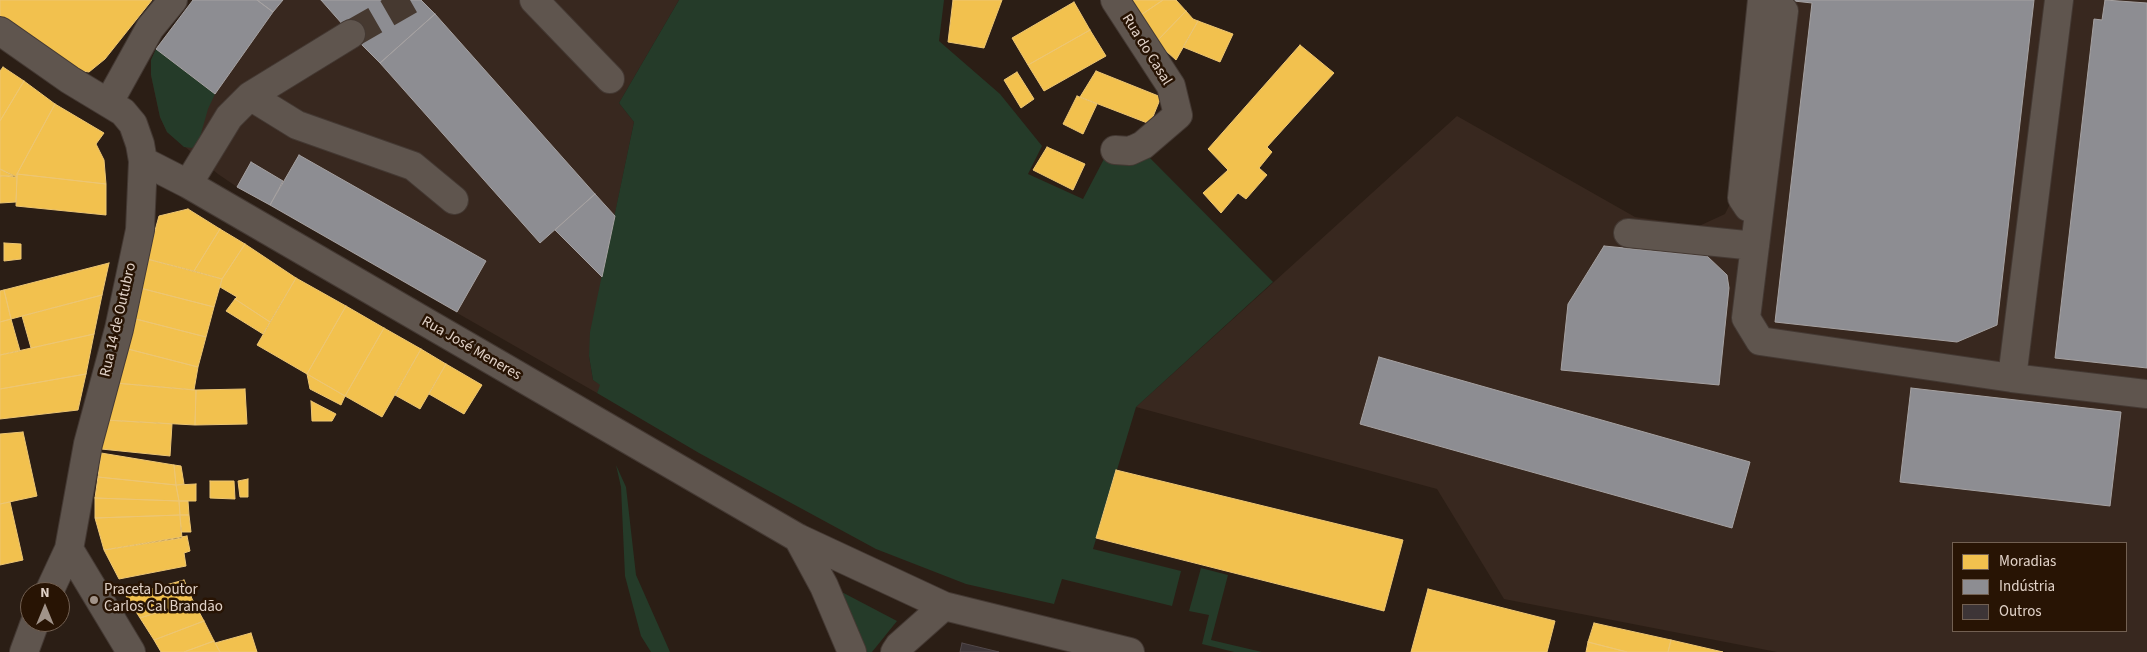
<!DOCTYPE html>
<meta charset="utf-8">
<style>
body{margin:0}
#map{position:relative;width:2147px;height:652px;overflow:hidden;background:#2b1e15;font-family:"Source Sans 3",sans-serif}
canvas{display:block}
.legend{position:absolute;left:1952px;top:542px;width:175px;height:90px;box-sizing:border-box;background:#281404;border:1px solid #726052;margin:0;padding:6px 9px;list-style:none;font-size:15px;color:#e1d2c8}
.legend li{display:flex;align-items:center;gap:10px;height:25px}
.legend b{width:25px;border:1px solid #726052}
.north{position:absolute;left:20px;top:582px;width:50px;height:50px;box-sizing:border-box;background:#281404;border:1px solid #726052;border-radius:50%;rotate:0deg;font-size:14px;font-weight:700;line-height:20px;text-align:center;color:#e1d2c8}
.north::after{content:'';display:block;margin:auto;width:18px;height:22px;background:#a19389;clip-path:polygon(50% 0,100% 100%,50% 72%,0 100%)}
</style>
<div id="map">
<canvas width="2147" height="652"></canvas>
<ul class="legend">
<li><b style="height:14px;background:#f2c14e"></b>Moradias</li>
<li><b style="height:14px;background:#8d8d92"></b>Indústria</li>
<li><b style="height:14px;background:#3d3537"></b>Outros</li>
</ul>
<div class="north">N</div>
</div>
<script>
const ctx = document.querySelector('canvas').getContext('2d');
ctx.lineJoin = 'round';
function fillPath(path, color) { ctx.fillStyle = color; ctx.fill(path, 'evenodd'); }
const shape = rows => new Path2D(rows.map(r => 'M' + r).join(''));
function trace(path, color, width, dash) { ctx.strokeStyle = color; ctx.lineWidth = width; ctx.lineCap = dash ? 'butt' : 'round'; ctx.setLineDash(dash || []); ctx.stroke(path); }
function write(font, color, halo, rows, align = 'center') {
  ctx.font = font + ' "Source Sans 3",sans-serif'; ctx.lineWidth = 5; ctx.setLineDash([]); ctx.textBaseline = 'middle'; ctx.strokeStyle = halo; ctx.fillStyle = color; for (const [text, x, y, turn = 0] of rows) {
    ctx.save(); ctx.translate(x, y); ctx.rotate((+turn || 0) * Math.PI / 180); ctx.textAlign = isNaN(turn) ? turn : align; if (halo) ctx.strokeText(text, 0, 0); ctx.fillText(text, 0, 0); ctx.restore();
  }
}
fillPath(shape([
 [193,0,679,0,619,103,634,122,602,277,589,356,593,380,601,385,597,393,237,187,218,174,167,132,160,117,151,75,151,60,156,49],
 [1754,0,2147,0,2147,652,1777,652,1504,599,1437,489,1136,407,1457,116,1635,217,1699,226,1725,214,1733,198],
 [1953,543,2126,543,2126,631,1953,631]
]), '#38281f');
fillPath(shape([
 [679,0,944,0,939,41,1000,94,1042,146,1028,174,1083,199,1104,159,1123,162,1148,156,1273,282,1136,407,1093,549,1181,571,1172,606,1062,579,1054,604,966,584,876,549,699,453,597,393,600,385,593,380,589,356,590,332,634,122,619,103],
 [156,49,215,94,208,109,198,144,192,148,184,147,167,132,160,117,151,75,151,60],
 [616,465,626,487,636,575,670,652,651,652,641,636,625,576,621,487],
 [1201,568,1228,575,1211,640,1262,652,1234,652,1202,644,1209,615,1189,611],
 [836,589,897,621,872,652,863,652]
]), '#253b29');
const homes = shape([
 [0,0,152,0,105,59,89,72,61,68,0,23,0,0],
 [953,0,1002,0,984,48,948,42,953,0],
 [1123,0,1163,0,1135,19,1123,0],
 [1163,0,1176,0,1186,11,1156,42,1135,19,1163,0],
 [1074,2,1090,30,1028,65,1012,38,1074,2],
 [1186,11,1193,19,1198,21,1176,60,1156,42,1186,11],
 [1198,21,1233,34,1220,62,1183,47,1198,21],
 [1090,30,1106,56,1044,91,1028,65,1090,30],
 [1300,45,1334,73,1267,147,1272,152,1259,168,1267,175,1246,199,1238,193,1221,213,1203,193,1228,170,1208,149,1300,45],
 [3,67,24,81,0,121,0,71,3,67],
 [1096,71,1161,97,1150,124,1080,97,1096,71],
 [1017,72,1034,99,1021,108,1004,80,1017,72],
 [24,81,55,104,17,174,17,177,0,169,0,121,24,81],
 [1077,96,1097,104,1083,134,1063,124,1077,96],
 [55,104,104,133,96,144,104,160,106,184,17,174,55,104],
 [1047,147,1085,164,1073,190,1033,170,1047,147],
 [0,169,13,176,0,176,0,169],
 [17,174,106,184,106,215,16,206,17,174],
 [0,176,17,177,16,202,0,203,0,176],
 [188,209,220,229,194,271,147,259,159,216,188,209],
 [220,229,245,244,222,279,194,271,220,229],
 [4,243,21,244,21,259,4,261,4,243],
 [245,244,296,278,270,322,235,299,237,297,220,287,222,279,245,244],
 [147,259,222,279,214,307,140,288,147,259],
 [109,263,102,295,11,319,4,290,109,263],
 [296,278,346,306,307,374,257,345,296,278],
 [140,288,214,307,206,337,132,318,140,288],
 [4,290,11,319,0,322,0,291,4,290],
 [102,295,94,334,31,348,22,316,102,295],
 [235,299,270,322,263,334,226,311,235,299],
 [346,306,384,328,345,396,307,374,346,306],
 [132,318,206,337,198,367,124,348,132,318],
 [11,319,20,351,0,355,0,322,11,319],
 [384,328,421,349,382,417,345,396,384,328],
 [94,334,86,374,0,389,0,355,94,334],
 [124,348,198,367,194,390,115,383,124,348],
 [421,349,446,364,420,409,395,395,421,349],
 [446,364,482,385,464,414,429,394,446,364],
 [86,374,78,410,0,419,0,389,86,374],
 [307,374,345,396,341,405,310,389,307,374],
 [115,383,196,390,195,425,105,420,115,383],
 [245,389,247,424,195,425,196,390,245,389],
 [311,401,336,414,332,421,312,421,311,401],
 [105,420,172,424,170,456,101,449,105,420],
 [23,432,37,496,0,504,0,434,23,432],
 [101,453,174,465,176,485,98,477,101,453],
 [174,465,181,466,184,484,176,485,174,465],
 [1116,470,1403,540,1384,611,1096,538,1116,470],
 [98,477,176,485,179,501,95,498,98,477],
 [248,479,248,497,240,497,238,481,248,479],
 [210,481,234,481,235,499,210,498,210,481],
 [196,484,196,501,179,501,176,485,196,484],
 [95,498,179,501,180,515,95,518,95,498],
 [179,501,188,501,189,515,180,515,179,501],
 [10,502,23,560,0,565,0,504,10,502],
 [180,515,182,538,104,550,95,518,180,515],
 [180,515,189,515,191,532,181,532,180,515],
 [187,536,190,551,184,553,186,566,119,579,104,550,187,536],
 [184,580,193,601,140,618,126,596,184,580],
 [1428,589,1555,621,1547,652,1411,652,1428,589],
 [193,601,204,621,154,640,140,618,193,601],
 [204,621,214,641,184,652,161,652,154,640,204,621],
 [1594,623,1671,640,1668,652,1627,652,1588,642,1594,623],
 [251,633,257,652,220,652,215,643,251,633],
 [1671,640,1723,652,1668,652,1671,640],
 [214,641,220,652,184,652,214,641],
 [1588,642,1627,652,1586,652,1588,642]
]);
fillPath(homes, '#f2c14e');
trace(homes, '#edc673', 1);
const industry = shape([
 [193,0,257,0,273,12,215,94,156,49,193,0],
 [257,0,283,0,273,12,257,0],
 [321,0,421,0,435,14,380,63,351,34,321,0],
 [1785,0,2034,0,1997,325,1957,342,1775,322,1812,3,1785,0],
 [2105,0,2147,3,2147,368,2055,358,2094,19,2102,20,2105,0],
 [435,14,595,194,540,243,380,63,435,14],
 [299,155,486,261,457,312,270,205,299,155],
 [251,162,283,181,270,205,237,187,251,162],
 [595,194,615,216,602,277,555,230,595,194],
 [1604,246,1707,256,1727,275,1729,288,1719,385,1561,370,1568,304,1604,246],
 [1379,357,1750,462,1732,528,1360,424,1379,357],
 [1911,388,2121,412,2110,506,1900,482,1911,388]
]);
fillPath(industry, '#8d8d92');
trace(industry, '#a6a2a2', 1);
const building = shape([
 [962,643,999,652,960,652,962,643]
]);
fillPath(building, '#3d3537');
trace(building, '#52494b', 1);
trace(shape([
 [351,34,410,0]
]), '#463930', 28, [28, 14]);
const minor = shape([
 [534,0,610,79],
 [1115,0,1171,86,1178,115,1143,145,1130,151,1115,150],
 [2059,0,2012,378,2147,394],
 [1784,11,1746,318,1760,341,2012,378],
 [0,31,70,80,123,112,133,124,140,144,143,161,140,230,119,329,88,444,69,549,131,652],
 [250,96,297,125,413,166,454,200],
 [109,102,150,28,173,0],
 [143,161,188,184,798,538,944,606,1130,652],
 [188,184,229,117,250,96,351,34],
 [1748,207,1742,198,1762,0],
 [1628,233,1755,246],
 [798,538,824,586,852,652],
 [49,592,69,549],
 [24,652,35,622],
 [895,652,899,646,944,606]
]);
trace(minor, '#443933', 30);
trace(minor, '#5f554e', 28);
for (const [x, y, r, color] of [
 [94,600,5,"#a19389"]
]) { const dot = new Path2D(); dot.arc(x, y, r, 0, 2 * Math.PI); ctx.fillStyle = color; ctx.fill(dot); trace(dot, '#281404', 2); }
write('15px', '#e1d2c8', '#281404', [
 ["Rua do Casal",1146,50,58],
 ["Rua 14 de Outubro",119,320,-77],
 ["Rua José Meneres",471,349,30]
]);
write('15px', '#e1d2c8', '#281404', [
 ["Praceta Doutor",104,591],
 ["Carlos Cal Brandão",104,608]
], 'left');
</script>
